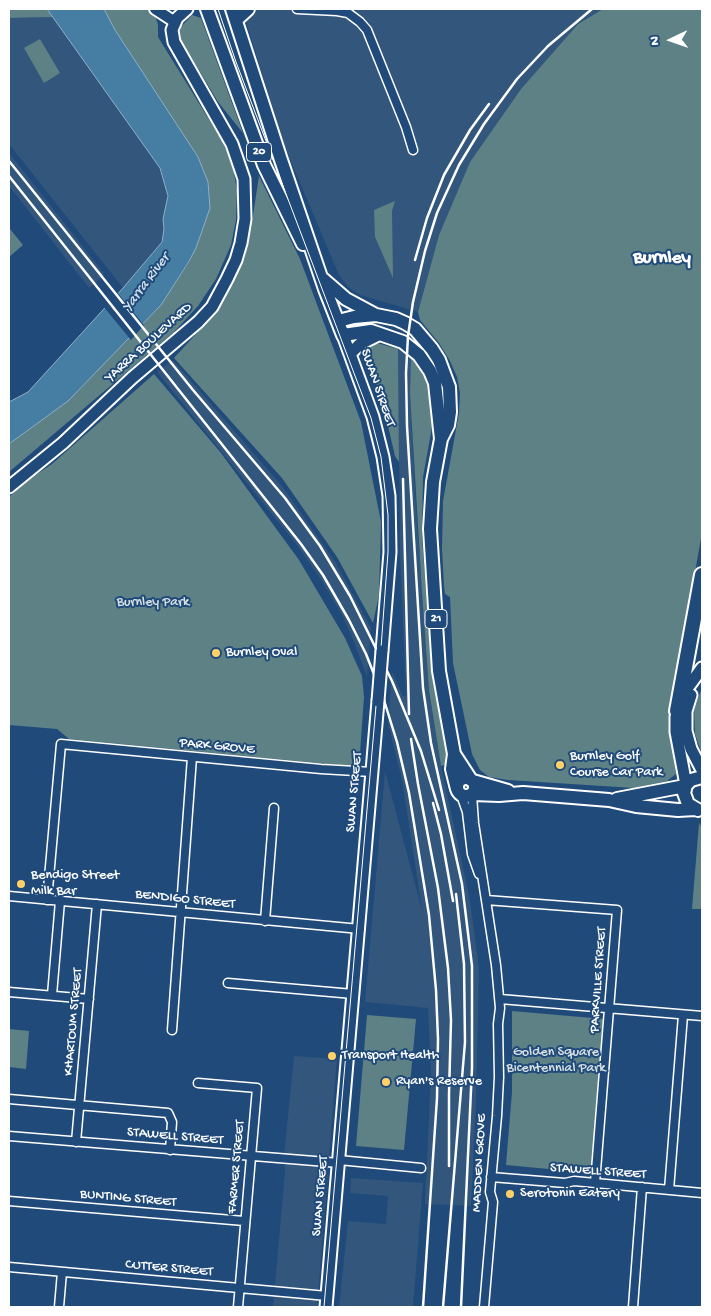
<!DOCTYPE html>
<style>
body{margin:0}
#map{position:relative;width:711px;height:1316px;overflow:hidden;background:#1f4a7a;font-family:"Gochi Hand",sans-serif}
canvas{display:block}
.frame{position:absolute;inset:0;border:10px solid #fff;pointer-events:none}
.north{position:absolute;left:646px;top:15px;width:50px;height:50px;-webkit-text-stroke:4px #1f4a7a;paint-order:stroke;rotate:267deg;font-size:14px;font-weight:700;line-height:20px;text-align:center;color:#fff}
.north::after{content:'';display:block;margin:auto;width:18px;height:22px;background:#fff;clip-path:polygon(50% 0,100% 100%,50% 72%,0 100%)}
</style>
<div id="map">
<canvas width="711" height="1316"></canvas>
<div class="frame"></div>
<div class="north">N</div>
</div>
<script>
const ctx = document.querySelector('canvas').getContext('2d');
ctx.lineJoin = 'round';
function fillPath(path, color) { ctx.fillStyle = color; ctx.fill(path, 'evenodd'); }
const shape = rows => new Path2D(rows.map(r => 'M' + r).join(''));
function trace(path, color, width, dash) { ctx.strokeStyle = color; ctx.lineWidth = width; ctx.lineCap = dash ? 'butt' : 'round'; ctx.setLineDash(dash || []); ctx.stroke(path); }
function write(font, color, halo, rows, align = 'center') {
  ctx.font = font + ' "Gochi Hand",sans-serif'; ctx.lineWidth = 4; ctx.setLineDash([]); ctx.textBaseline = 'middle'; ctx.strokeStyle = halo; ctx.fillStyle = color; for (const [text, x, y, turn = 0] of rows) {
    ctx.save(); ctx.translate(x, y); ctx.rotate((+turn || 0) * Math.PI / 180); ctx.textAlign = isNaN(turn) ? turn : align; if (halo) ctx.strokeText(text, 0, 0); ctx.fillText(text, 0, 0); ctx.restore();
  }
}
fillPath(shape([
 [242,9,603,9,578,24,521,89,470,162,439,235,418,312,360,295,348,287,339,275,284,145],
 [53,17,160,168,168,196,163,219,164,229,161,242,123,288,9,144,9,18],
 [9,153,103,272,104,276,89,288,9,186],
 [398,349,411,353,410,393,415,491,429,690,440,761,470,900,479,968,476,1104,471,1206,425,1204,431,1074,428,1008,365,1002,385,771,422,910,402,780,388,723,392,672,403,696,406,696,400,554],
 [173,360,282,486,336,563,371,628,367,677,354,642,342,615,322,581,297,545,157,372],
 [294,1056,337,1059,317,1307,273,1307,285,1171,284,1155],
 [351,1178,423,1183,413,1307,339,1307,348,1221,386,1224,388,1196,350,1193]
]), '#32567c');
fillPath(shape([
 [9,9,47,9,53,17,9,18],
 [104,9,164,9,156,18,158,25,158,37,223,142,233,167,237,191,236,220,231,245,216,279,198,306,174,332,9,472,9,444,68,401,161,305,188,264,196,248,210,208,208,182,198,157,115,30],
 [603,9,702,9,702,533,673,694,670,723,676,774,667,781,634,788,508,780,489,777,480,770,472,754,453,663,450,597,445,594,444,586,442,548,443,501,459,413,460,393,457,377,450,361,439,343,420,320,418,312,439,235,470,162,521,89,578,24],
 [192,15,201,18,243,133,218,102,181,40,180,32,181,27],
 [40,39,60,73,44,83,24,48],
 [259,176,300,259,361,422,381,522,379,595,373,623,337,557,282,478,174,358,217,311,238,268,250,223,252,222],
 [395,201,392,211,393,278,375,237,374,210],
 [10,229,23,245,9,257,9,231],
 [377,343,398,349,399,462,395,456,383,405,364,348],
 [411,353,430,379,434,416,423,477,422,537,432,676,448,764,441,766,429,690,422,592,410,393],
 [154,374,221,453,299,560,345,638,362,676,364,697,359,767,69,739,57,729,9,725,9,497,28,480,52,464],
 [702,687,702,754,695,734,694,711],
 [699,823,702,828,702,909,692,909],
 [512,1011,604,1019,591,1173,506,1165,512,1092],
 [367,1015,416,1019,404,1150,356,1146],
 [9,1029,29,1031,26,1069,9,1067]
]), '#5e8186');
const water = shape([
 [47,9,104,9,115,30,198,157,208,182,210,208,196,248,188,263,161,305,68,401,9,444,9,402,28,392,123,288,162,242,164,229,163,219,168,196,160,168,47,9]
]);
fillPath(water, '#467da2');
trace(water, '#90b1c7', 1);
fillPath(shape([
 [116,291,144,325,131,340,103,306]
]), '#1f4a7a');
const minor = shape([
 [297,9,337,11,348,13,360,22,367,30,406,127,413,150],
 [461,795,467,812,472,854,479,874],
 [472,795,474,823,496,965,500,1008,498,1024,499,1077,497,1116,490,1192,493,1202,484,1307],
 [9,896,360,929],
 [47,900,61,744,321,769,372,772],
 [486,900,617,910,595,1183],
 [265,921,274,808],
 [228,983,353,994],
 [9,992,89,999],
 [52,995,60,901],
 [500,999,702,1016],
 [172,1030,192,757],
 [198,1083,257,1088,238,1307],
 [9,1099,168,1113,172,1122,170,1150],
 [9,1136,339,1163],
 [76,1142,97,904],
 [339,1160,421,1168],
 [491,1177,565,1183,574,1181,702,1193],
 [669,1190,683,1015],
 [9,1201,244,1221],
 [9,1267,327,1296],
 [59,1307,62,1272],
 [633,1307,642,1187]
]);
const tertiary = shape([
 [155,9,175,22]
]);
const secondary = shape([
 [343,335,373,417,383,457,389,496,390,552,382,651],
 [350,354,360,344,380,334],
 [9,487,63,443,132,378,198,322,212,307,227,279,236,260,241,243,245,219,244,179,232,144,174,42,172,30,174,25,177,18,187,9],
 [691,695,686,711,686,731,691,749,702,770],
 [686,785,676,732,676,717,686,690,702,668],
 [326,1307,378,701]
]);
const primary = shape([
 [207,9,264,165,303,244],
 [232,9,280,157,325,289,343,335,371,331,403,342,419,355,430,371,435,383,441,439],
 [236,20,248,9],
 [323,279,346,299,374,314],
 [338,321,354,317,376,315,396,319,405,323,415,329,432,349,439,360,449,387,450,412,448,425,441,439,433,482,430,529,439,671,454,754,452,769,457,789],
 [454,754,471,780],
 '457 787a9 9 0 1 1 18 0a9 9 0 1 1-18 0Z',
 [473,781,508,791],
 [473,794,499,795,523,793,609,800,636,806,678,810,695,809],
 [617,799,685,786],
 [698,810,688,804,684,793,686,785,691,780,702,777]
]);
const motorway = shape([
 [677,711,702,575]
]);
trace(minor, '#fff', 11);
trace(tertiary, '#fff', 14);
trace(secondary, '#fff', 15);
trace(primary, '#fff', 16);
trace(motorway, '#fff', 18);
trace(minor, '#1f4a7a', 8);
trace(tertiary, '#1f4a7a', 10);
trace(secondary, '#1f4a7a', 11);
trace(primary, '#1f4a7a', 12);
trace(motorway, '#1f4a7a', 14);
trace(shape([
 [218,9,236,62,371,418,381,457,388,515,388,552,381,648,324,1307]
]), '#fff', 1);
trace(shape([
 [9,161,193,390,285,498,320,546,350,596,392,681,421,751,439,810],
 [9,176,301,544,323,575,349,620,366,654,383,697,397,742,409,793,429,915,436,990,438,1039,437,1098,423,1307],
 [415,260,427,218,444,175,470,130,489,104],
 [403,479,409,714],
 [411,739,418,784,438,888,448,968,451,1020,449,1094,449,1166],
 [433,803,441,834,453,901],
 [443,1307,465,1042,464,964,456,894],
 [461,1307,472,1068,472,966,462,884,431,743,423,688,407,426,406,373,408,336,413,302,425,251,437,213,459,165,484,124,517,79,548,46,592,9]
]), '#fff', 2.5);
const secondaryBridge = shape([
 [378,701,382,651]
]);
trace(secondaryBridge, '#fff', 15, []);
trace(secondaryBridge, '#1f4a7a', 11);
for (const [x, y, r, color] of [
 [216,653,5,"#ffd166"],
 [560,765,5,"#ffd166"],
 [21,884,5,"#ffd166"],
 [332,1056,5,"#ffd166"],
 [386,1082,5,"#ffd166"],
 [510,1194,5,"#ffd166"]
]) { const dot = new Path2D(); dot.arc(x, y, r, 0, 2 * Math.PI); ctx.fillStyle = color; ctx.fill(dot); trace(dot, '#1f4a7a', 2); }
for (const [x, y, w] of [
 [259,152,25],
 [436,619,22]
]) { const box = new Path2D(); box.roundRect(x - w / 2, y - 9.5, w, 19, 4); ctx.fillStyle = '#1f4a7a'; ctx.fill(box); trace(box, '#fff', 1); }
write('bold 12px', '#fff', null, [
 ["20",259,152],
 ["21",436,619]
]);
write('14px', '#fff', '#1f4a7a', [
 ["YARRA BOULEVARD",149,343,-42],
 ["SWAN STREET",377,388,71],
 ["PARK GROVE",217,747,5],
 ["SWAN STREET",355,792,-85],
 ["BENDIGO STREET",185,900,6],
 ["PARKVILLE STREET",599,980,-86],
 ["KHARTOUM STREET",74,1022,-85],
 ["STAWELL STREET",175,1137,5],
 ["MADDEN GROVE",480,1163,-87],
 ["FARMER STREET",237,1167,-85],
 ["STAWELL STREET",598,1172,4],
 ["SWAN STREET",321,1196,-85],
 ["BUNTING STREET",128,1199,5],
 ["CUTTER STREET",169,1269,5]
]);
write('14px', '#d7e0e1', '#1f4a7a', [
 ["Burnley Park",153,603],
 ["Golden Square",556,1053],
 ["Bicentennial Park",556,1069]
]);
write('14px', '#fff', '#1f4a7a', [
 ["Burnley Oval",226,653],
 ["Burnley Golf",570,757],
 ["Course Car Park",570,773],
 ["Bendigo Street",31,876],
 ["Milk Bar",31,892],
 ["Transport Health",342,1056],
 ["Ryan's Reserve",396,1082],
 ["Serotonin Eatery",520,1194]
], 'left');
write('italic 15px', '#d1dee8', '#1f4a7a', [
 ["Yarra River",147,283,-53]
]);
write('bold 19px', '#fff', '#1f4a7a', [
 ["Burnley",662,259]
]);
</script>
